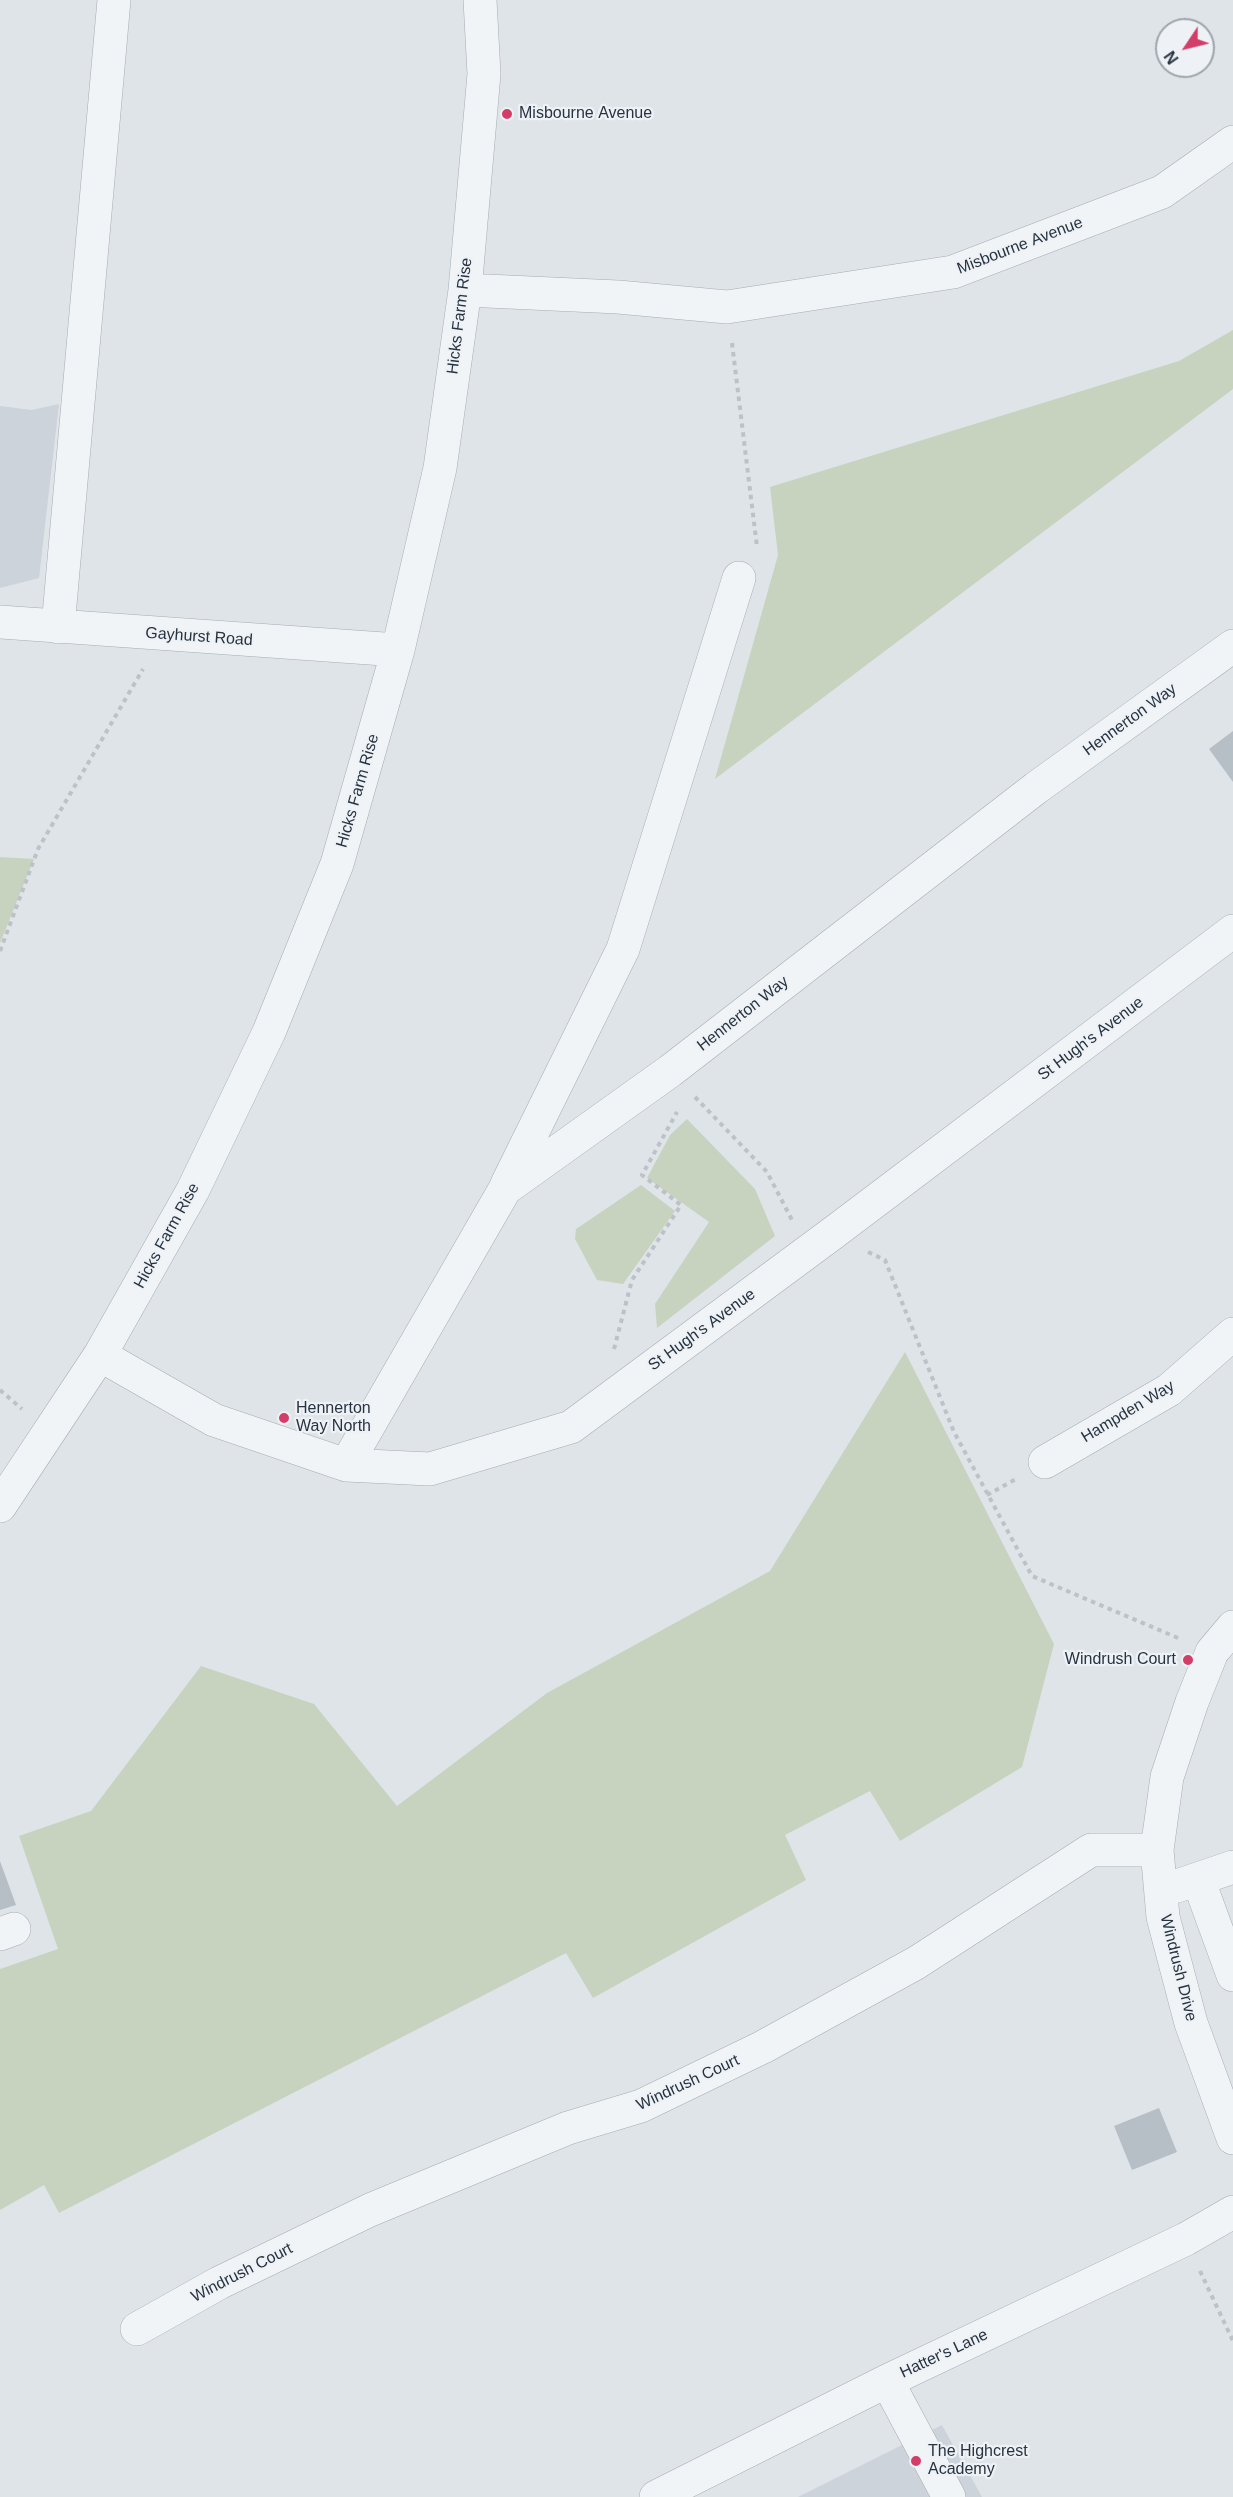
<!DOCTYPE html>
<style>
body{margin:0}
#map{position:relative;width:1233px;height:2497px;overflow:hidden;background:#dfe4e9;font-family:Arial,sans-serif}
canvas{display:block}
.north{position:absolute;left:1155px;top:18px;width:60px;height:60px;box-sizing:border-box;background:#eef2f6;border:2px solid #9ea6ad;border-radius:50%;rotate:235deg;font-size:16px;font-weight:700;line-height:24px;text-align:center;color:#273440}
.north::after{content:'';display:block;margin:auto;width:21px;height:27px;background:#d33e69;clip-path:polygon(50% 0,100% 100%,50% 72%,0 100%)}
</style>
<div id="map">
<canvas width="1233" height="2497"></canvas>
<div class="north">N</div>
</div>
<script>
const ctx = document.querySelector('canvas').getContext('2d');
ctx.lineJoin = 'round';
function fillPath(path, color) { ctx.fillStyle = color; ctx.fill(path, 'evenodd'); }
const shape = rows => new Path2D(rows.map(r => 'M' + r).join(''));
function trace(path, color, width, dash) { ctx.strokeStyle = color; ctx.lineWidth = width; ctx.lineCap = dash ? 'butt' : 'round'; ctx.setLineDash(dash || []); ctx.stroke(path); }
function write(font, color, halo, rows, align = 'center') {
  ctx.font = font + ' Arial,sans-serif'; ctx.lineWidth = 4.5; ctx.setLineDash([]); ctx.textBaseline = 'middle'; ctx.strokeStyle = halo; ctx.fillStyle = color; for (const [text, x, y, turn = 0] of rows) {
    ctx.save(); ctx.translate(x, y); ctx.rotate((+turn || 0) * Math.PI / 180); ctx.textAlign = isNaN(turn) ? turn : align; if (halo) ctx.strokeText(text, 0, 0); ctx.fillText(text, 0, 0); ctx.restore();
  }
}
fillPath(shape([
 [59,404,39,578,0,588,0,406,32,410],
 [942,2425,982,2497,798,2497]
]), '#ccd3db');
fillPath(shape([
 [1233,330,1233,389,715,779,778,555,770,487,1179,361],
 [0,857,34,859,0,943],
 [687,1119,755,1189,775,1236,657,1328,655,1304,709,1222,647,1178,670,1135],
 [641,1185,675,1211,623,1284,597,1280,575,1239,576,1229],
 [905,1352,1054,1644,1022,1767,900,1841,870,1791,785,1835,806,1880,593,1998,566,1953,59,2213,44,2185,0,2210,0,1969,58,1949,19,1836,91,1811,201,1666,314,1704,397,1806,547,1693,770,1571]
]), '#c7d3bf');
fillPath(shape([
 [1233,731,1233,782,1209,749],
 [0,1861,16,1905,0,1910],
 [1159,2108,1177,2152,1132,2170,1114,2126]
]), '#b6bec6');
const minor = shape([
 [465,290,618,297,727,307,953,272,1162,192,1233,142],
 [0,622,398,650],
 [58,627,114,0],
 [507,1184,623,949,739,578],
 [100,1355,214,1420,346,1465,430,1469,571,1427,833,1233,1233,931],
 [1045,1462,1169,1390,1233,1334],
 [346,1465,505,1189,670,1071,1036,788,1233,646],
 [0,1506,100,1355,193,1190,269,1032,337,864,398,650,440,468,465,290,484,74,480,0],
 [1233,1627,1212,1652,1192,1702,1167,1777,1157,1850,1163,1917,1191,2023,1233,2138],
 [1198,1879,1233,1975],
 [1177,1886,1233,1867],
 [0,1934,14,1929],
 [137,2329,219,2283,370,2210,568,2128,641,2106,763,2047,916,1963,1091,1850,1157,1850],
 [887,2381,949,2497],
 [656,2497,887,2381,1186,2239,1233,2212]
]);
trace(minor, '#a4acb3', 34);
trace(shape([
 [732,343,757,547],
 [0,951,38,849,143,669],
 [695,1097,767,1172,792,1220],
 [868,1252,885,1260,954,1432,1032,1576,1178,1638],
 [614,1349,632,1280,681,1205,642,1175,677,1112],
 [0,1390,22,1409],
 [987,1495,1016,1479],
 [1200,2271,1233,2341]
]), '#bcc2c7', 4, [4.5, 4.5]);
trace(minor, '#f1f4f7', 33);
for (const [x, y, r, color] of [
 [507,114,6,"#d33e69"],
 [284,1418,6,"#d33e69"],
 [1188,1660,6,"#d33e69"],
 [916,2461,6,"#d33e69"]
]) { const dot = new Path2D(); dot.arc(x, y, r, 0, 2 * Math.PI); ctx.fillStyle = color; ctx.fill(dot); trace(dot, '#eef2f6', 2); }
write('16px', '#273440', '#eef2f6', [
 ["Misbourne Avenue",519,114],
 ["Hennerton",296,1409],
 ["Way North",296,1427],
 ["Windrush Court",1176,1660,"right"],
 ["The Highcrest",928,2452],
 ["Academy",928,2470]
], 'left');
write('16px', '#273440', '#eef2f6', [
 ["Misbourne Avenue",1020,246,-21],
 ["Hicks Farm Rise",460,316,-83],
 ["Gayhurst Road",199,637,4],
 ["Hennerton Way",1130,720,-36],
 ["Hicks Farm Rise",358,791,-74],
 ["Hennerton Way",743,1014,-38],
 ["St Hugh's Avenue",1091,1039,-37],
 ["Hicks Farm Rise",167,1236,-61],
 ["St Hugh's Avenue",702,1330,-36],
 ["Hampden Way",1128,1412,-31],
 ["Windrush Drive",1178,1968,76],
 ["Windrush Court",688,2083,-25],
 ["Windrush Court",242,2273,-27],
 ["Hatter's Lane",944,2354,-25]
]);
</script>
